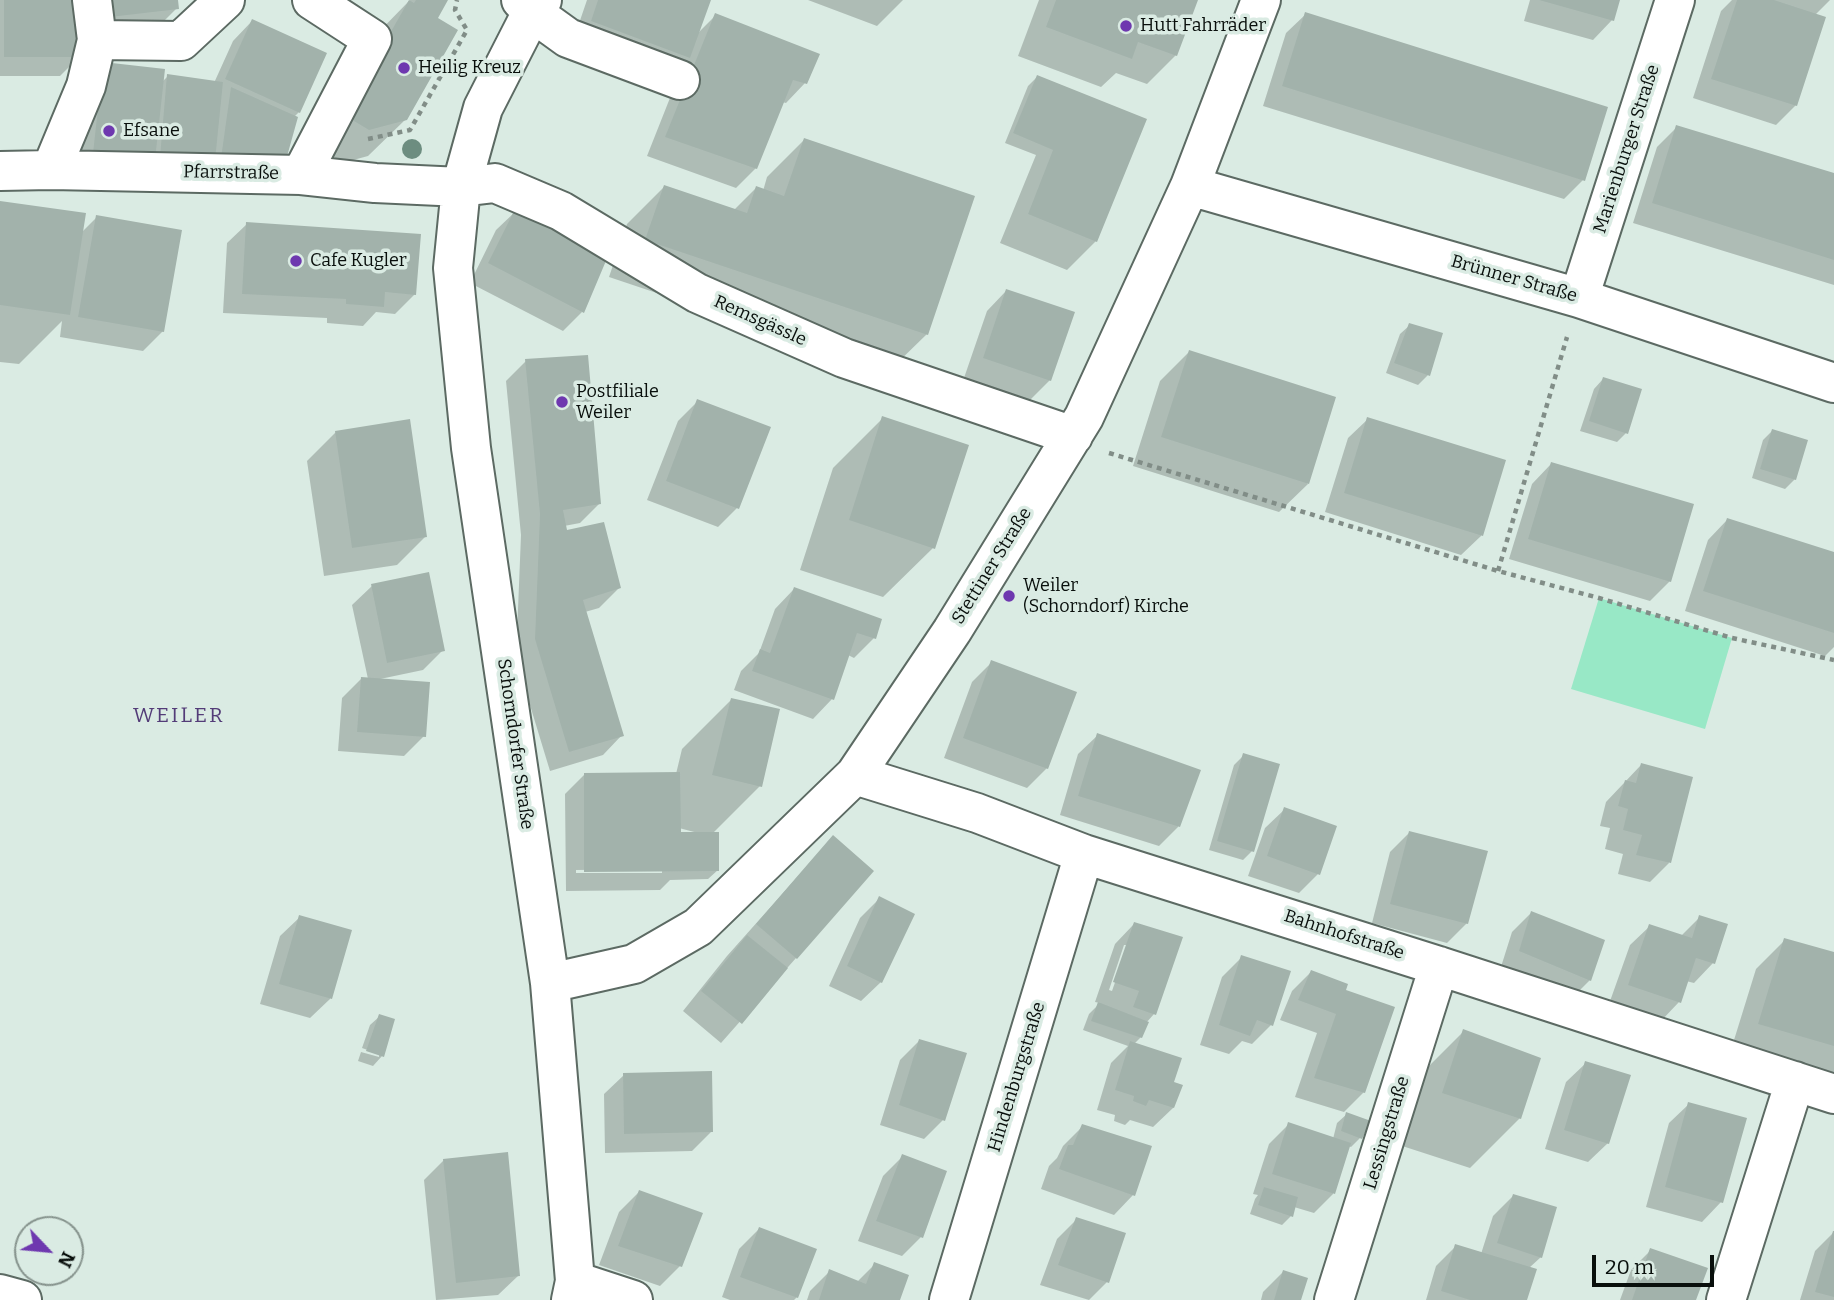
<!DOCTYPE html>
<meta charset="utf-8">
<style>
body{margin:0}
#map{position:relative;width:1834px;height:1300px;overflow:hidden;background:#daebe3;font-family:Bitter,serif}
canvas{display:block}
.north{position:absolute;left:14px;top:1216px;width:70px;height:70px;box-sizing:border-box;background:#daebe3;border:2px solid #86938d;border-radius:50%;rotate:116deg;font-size:19px;font-weight:700;line-height:28px;text-align:center;color:#090f0c}
.north::after{content:'';display:block;margin:auto;width:24px;height:32px;background:#6e38af;clip-path:polygon(50% 0,100% 100%,50% 72%,0 100%)}
.scale{position:absolute;left:1592px;top:1255px;width:122px;height:32px;box-sizing:border-box;border:4px solid #090f0c;border-top:0;padding-left:9px;font-size:21px;line-height:24px;white-space:nowrap;color:#090f0c;-webkit-text-stroke:5px #daebe3;paint-order:stroke}
</style>
<div id="map">
<canvas width="1834" height="1300"></canvas>
<div class="north">N</div>
<div class="scale">20 m</div>
</div>
<script>
const ctx = document.querySelector('canvas').getContext('2d');
ctx.lineJoin = 'round';
function fillPath(path, color) { ctx.fillStyle = color; ctx.fill(path, 'evenodd'); }
const shape = rows => new Path2D(rows.map(r => 'M' + r).join(''));
function trace(path, color, width, dash) { ctx.strokeStyle = color; ctx.lineWidth = width; ctx.lineCap = dash ? 'butt' : 'round'; ctx.setLineDash(dash || []); ctx.stroke(path); }
function write(font, color, halo, rows, align = 'center') {
  ctx.font = font + ' Bitter,serif'; ctx.lineWidth = 7; ctx.setLineDash([]); ctx.textBaseline = 'middle'; ctx.strokeStyle = halo; ctx.fillStyle = color; for (const [text, x, y, turn = 0] of rows) {
    ctx.save(); ctx.translate(x, y); ctx.rotate((+turn || 0) * Math.PI / 180); ctx.textAlign = isNaN(turn) ? turn : align; if (halo) ctx.strokeText(text, 0, 0); ctx.fillText(text, 0, 0); ctx.restore();
  }
}
fillPath(shape([
 [1599,598,1732,638,1705,729,1571,689]
]), '#98e8c6');
fillPath(shape([
 [0,0,80,0,80,56,60,76,0,76],
 [87,0,176,0,177,8,157,28,91,36],
 [410,0,446,0,436,19,406,119,368,156,331,166,317,158,372,39],
 [587,0,709,0,697,34,715,16,805,83,786,103,782,102,756,168,736,188,647,156,685,60,669,77,573,41],
 [808,0,903,0,877,26],
 [1039,0,1196,0,1176,55,1147,84,1116,73,1101,87,1018,56],
 [1530,0,1618,0,1612,20,1593,40,1524,21],
 [1732,0,1830,0,1815,15,1796,105,1776,125,1693,98,1721,11],
 [1306,14,1583,180,1564,199,1263,106,1286,33],
 [252,21,299,112,294,117,285,159,74,172,84,84,162,82,168,76,214,83,233,41],
 [1037,77,1096,241,1067,270,1000,243,1036,155,1005,143,1028,86],
 [1677,127,1834,175,1834,285,1633,223,1657,147],
 [804,140,927,334,889,371,609,277,627,224,664,187,734,210,756,188,763,191,767,177],
 [0,202,81,233,97,217,163,331,143,351,60,337,62,321,19,364,0,362],
 [516,211,582,312,563,331,470,283,496,230],
 [247,224,415,294,395,314,376,312,363,326,327,323,327,318,223,313,227,243],
 [1006,291,1050,380,1030,400,964,378,987,311],
 [1410,325,1428,375,1418,385,1386,373,1400,334],
 [1189,352,1308,484,1279,512,1133,466,1160,381],
 [526,361,599,504,580,523,564,526,566,532,619,588,599,608,585,612,622,735,603,755,550,771,516,659,521,535,506,381],
 [1603,379,1626,433,1617,442,1580,431,1594,389],
 [698,401,737,508,718,527,647,500,678,421],
 [883,418,933,548,883,597,800,570,833,468],
 [1368,419,1504,461,1481,536,1461,555,1325,512,1348,438],
 [1772,431,1795,479,1785,489,1752,478,1763,440],
 [336,432,426,536,397,565,324,576,307,461],
 [1551,464,1670,581,1650,601,1509,559,1532,484],
 [1727,520,1834,554,1834,647,1825,656,1685,611,1708,540],
 [372,586,443,650,423,670,380,679,424,736,404,756,338,751,342,698,361,679,368,679,352,605],
 [794,589,874,638,854,658,848,655,832,699,813,719,734,690,741,671,759,653,775,609],
 [992,662,1047,768,1027,788,944,758,972,682],
 [731,700,760,786,712,834,718,870,708,879,670,880,660,890,566,891,565,794,585,774,676,774,682,749],
 [679,828,698,833,679,837],
 [662,869,662,873,576,873,576,870],
 [1098,735,1199,771,1178,827,1159,846,1060,815,1078,754],
 [1244,755,1252,851,1243,860,1209,850,1234,765],
 [1641,765,1669,863,1650,882,1618,874,1623,854,1605,849,1610,828,1600,826,1606,802],
 [1285,809,1318,874,1299,893,1248,876,1265,828],
 [1410,832,1467,923,1447,943,1372,923,1390,852],
 [833,837,796,958,721,1043,683,1011,727,956],
 [880,898,881,982,861,1001,829,986,860,918],
 [1531,913,1590,980,1570,1000,1500,970,1512,932],
 [300,917,350,931,330,999,310,1018,260,1004,280,936],
 [1700,917,1713,963,1694,983,1686,981,1679,1002,1660,1022,1609,1004,1630,945,1650,926,1681,936],
 [1134,924,1154,1014,1146,1023,1141,1037,1134,1044,1172,1084,1180,1086,1173,1108,1153,1127,1130,1120,1125,1125,1114,1121,1115,1115,1097,1110,1111,1063,1128,1046,1083,1030,1089,1014,1100,1003,1095,1002,1115,944],
 [1124,945,1128,945,1112,991,1109,990],
 [1785,940,1834,954,1834,1083,1730,1053,1756,969],
 [1242,957,1271,1025,1252,1044,1242,1041,1229,1054,1200,1045,1222,977],
 [1311,972,1344,991,1364,1092,1344,1112,1295,1097,1317,1033,1280,1020,1292,991],
 [380,1016,382,1056,373,1066,358,1061,361,1052,379,1057,379,1054,362,1048,370,1025],
 [1464,1031,1520,1118,1470,1168,1393,1143,1414,1081],
 [919,1041,943,1120,924,1139,880,1125,900,1060],
 [1586,1063,1608,1143,1588,1162,1545,1149,1566,1082],
 [624,1075,712,1131,692,1151,605,1153,604,1094],
 [1689,1104,1721,1202,1702,1222,1646,1207,1669,1123],
 [1347,1114,1360,1138,1351,1147,1348,1146,1333,1194,1314,1213,1294,1207,1291,1216,1282,1225,1250,1214,1255,1199,1258,1195,1253,1194,1269,1144,1289,1124,1333,1139,1337,1123],
 [1083,1126,1133,1195,1114,1215,1041,1189,1049,1166,1057,1158,1063,1146],
 [903,1156,921,1237,902,1256,858,1241,883,1176],
 [444,1160,518,1276,498,1295,436,1300,424,1180],
 [639,1192,680,1266,660,1286,599,1265,619,1212],
 [1513,1196,1541,1257,1529,1268,1525,1300,1426,1300,1436,1266,1456,1246,1481,1254,1493,1216],
 [1077,1219,1107,1282,1089,1300,1040,1285,1057,1239],
 [759,1229,797,1297,794,1300,730,1300,722,1297,739,1249],
 [1834,1232,1834,1300,1800,1300,1815,1251],
 [1651,1250,1695,1300,1620,1300,1631,1270],
 [875,1264,898,1300,807,1300,810,1291,830,1271,857,1282],
 [1283,1272,1299,1300,1261,1300,1263,1292]
]), '#0003');
fillPath(shape([
 [4,0,82,0,82,57,4,57],
 [108,0,178,0,179,9,110,17],
 [409,0,414,3,416,0,448,0,438,18,458,30,407,120,369,130,354,121,349,105],
 [598,0,711,0,690,58,591,21],
 [1056,0,1198,0,1177,56,1138,42,1132,59,1046,27],
 [1539,0,1620,0,1614,21],
 [1737,0,1774,0,1826,17,1797,106,1711,79],
 [1305,12,1608,107,1585,181,1282,86],
 [715,13,820,54,807,84,793,80,757,169,665,137],
 [252,19,327,53,300,113,225,79],
 [103,62,165,69,155,160,93,153],
 [167,74,223,82,215,161,160,157],
 [1037,75,1147,119,1097,242,1028,214,1053,150,1013,133],
 [231,87,298,117,286,160,221,158],
 [1676,125,1834,173,1834,260,1652,203],
 [804,138,975,196,928,335,645,240,664,185,747,213,756,186,784,196],
 [0,201,86,213,70,315,0,305],
 [515,209,608,256,584,313,488,263],
 [96,215,182,230,164,332,78,317],
 [246,222,421,234,416,295,385,292,384,307,346,304,346,299,242,294],
 [1006,289,1075,312,1051,381,983,358],
 [1409,323,1443,333,1430,376,1394,363],
 [1189,350,1336,397,1309,484,1161,437],
 [588,355,601,504,563,510,567,530,604,522,621,588,583,600,624,736,569,752,535,639,540,514,525,359],
 [1603,377,1642,389,1628,434,1589,421],
 [697,399,771,427,739,509,666,481],
 [882,416,969,445,935,549,849,520],
 [1367,417,1506,460,1483,536,1344,493],
 [410,419,427,537,352,548,335,431],
 [1772,429,1808,440,1796,480,1760,469],
 [1551,462,1694,504,1671,582,1528,539],
 [1727,518,1834,552,1834,633,1703,591],
 [429,572,445,651,387,663,371,584],
 [794,587,882,619,876,639,857,633,834,700,752,671,760,649,770,653],
 [991,660,1077,692,1048,769,963,738],
 [361,677,430,682,426,737,357,732],
 [731,698,780,709,762,787,712,775],
 [1097,733,1201,770,1180,827,1078,796],
 [1243,753,1280,764,1254,852,1217,841],
 [1641,763,1693,777,1671,863,1636,855,1642,835,1623,830,1628,809,1618,806,1625,780,1636,783],
 [680,772,681,832,719,832,719,871,584,872,584,773],
 [1284,807,1337,826,1320,875,1267,856],
 [1409,831,1488,851,1468,924,1390,904],
 [833,835,874,871,797,959,756,924],
 [879,896,915,914,882,983,847,966],
 [1531,911,1605,940,1591,981,1519,951],
 [299,915,352,930,332,999,279,984],
 [1699,915,1728,924,1715,964,1696,958,1681,1003,1628,985,1649,924,1692,938],
 [1134,922,1183,937,1156,1015,1133,1007,1139,991,1113,982],
 [747,935,788,968,742,1024,701,991],
 [1784,938,1834,952,1834,1046,1758,1024],
 [1241,955,1291,971,1273,1026,1257,1020,1250,1036,1219,1025],
 [1311,970,1348,984,1346,990,1395,1007,1365,1093,1314,1078,1336,1014,1298,1000],
 [1098,1002,1149,1022,1142,1038,1091,1021],
 [379,1014,395,1019,384,1057,366,1051],
 [1463,1029,1541,1058,1521,1119,1442,1093],
 [919,1039,967,1053,945,1121,899,1105],
 [1130,1041,1182,1058,1174,1082,1183,1085,1174,1108,1149,1100,1146,1106,1133,1101,1134,1096,1115,1090],
 [1585,1061,1631,1075,1609,1144,1564,1130],
 [712,1071,713,1132,624,1134,623,1073],
 [1688,1102,1747,1118,1723,1203,1665,1187],
 [1346,1112,1371,1121,1362,1139,1341,1131],
 [1288,1122,1351,1143,1335,1194,1272,1174],
 [1082,1124,1152,1146,1135,1196,1059,1169,1068,1145,1073,1145],
 [508,1152,520,1276,456,1283,443,1159],
 [902,1154,947,1171,923,1238,876,1221],
 [1264,1187,1298,1197,1293,1217,1258,1205],
 [639,1190,703,1213,682,1267,618,1246],
 [1513,1194,1557,1207,1542,1258,1497,1243],
 [1076,1217,1126,1233,1109,1283,1058,1265],
 [759,1227,817,1249,798,1298,740,1277],
 [1833,1231,1834,1231,1834,1297,1815,1292],
 [1455,1244,1537,1269,1527,1300,1470,1300,1441,1291],
 [1650,1248,1708,1268,1696,1300,1632,1300],
 [874,1262,909,1275,900,1300,819,1300,829,1269,866,1284],
 [1283,1270,1308,1278,1301,1300,1274,1300]
]), '#a2b2ab');
const minor = shape([
 [521,0,532,12,568,38,680,80],
 [542,0,532,12,483,108,461,187,453,268,471,448,550,983,575,1281,571,1300],
 [97,40,181,41,225,0],
 [51,170,86,86,97,40,92,0],
 [0,171,51,170,301,175,375,183,461,187,495,183,561,211,697,293,844,358,1073,436],
 [301,175,372,39,312,0],
 [1190,186,1579,298,1834,383],
 [1579,298,1675,0],
 [855,775,977,813,1084,854,1439,966,1834,1094],
 [550,983,634,964,698,927,855,775,952,631,1084,417,1190,186,1261,0],
 [575,1281,633,1300],
 [0,1294,22,1300],
 [949,1300,1084,854],
 [1334,1300,1439,966],
 [1726,1300,1795,1081]
]);
trace(minor, '#5c6a63', 42);
trace(shape([
 [368,139,410,130,467,30,455,10,457,0],
 [1109,453,1498,571,1599,598,1732,638,1834,660],
 [1498,571,1567,337]
]), '#818d87', 4.5, [5, 5]);
trace(minor, '#fff', 38);
ctx.fillStyle = '#6d8d80';
for (const [x, y] of [
 [412,149]
]) { ctx.beginPath(); ctx.arc(x, y, 10, 0, 2 * Math.PI); ctx.fill(); }
for (const [x, y, r, color] of [
 [1126,26,7,"#6e38af"],
 [404,68,7,"#6e38af"],
 [109,131,7,"#6e38af"],
 [296,261,7,"#6e38af"],
 [562,402,7,"#6e38af"],
 [1009,596,7,"#6e38af"]
]) { const dot = new Path2D(); dot.arc(x, y, r, 0, 2 * Math.PI); ctx.fillStyle = color; ctx.fill(dot); trace(dot, '#daebe3', 2.5); }
write('18px', '#090f0c', '#daebe3', [
 ["Hutt Fahrräder",1140,26],
 ["Heilig Kreuz",418,68],
 ["Efsane",123,131],
 ["Cafe Kugler",310,261],
 ["Postfiliale",576,392],
 ["Weiler",576,413],
 ["Weiler",1023,586],
 ["(Schorndorf) Kirche",1023,607]
], 'left');
write('18px', '#090f0c', '#daebe3', [
 ["Marienburger Straße",1627,149,-72],
 ["Pfarrstraße",231,173,1],
 ["Brünner Straße",1514,279,16],
 ["Remsgässle",760,321,24],
 ["Stettiner Straße",992,566,-58],
 ["Schorndorfer Straße",515,744,82],
 ["Bahnhofstraße",1344,935,18],
 ["Hindenburgstraße",1017,1077,-73],
 ["Lessingstraße",1387,1133,-73]
]);
ctx.letterSpacing = '2px';
write('21px', '#533c78', '#daebe3', [
 ["WEILER",179,716]
]);
ctx.letterSpacing = '0px';
</script>
